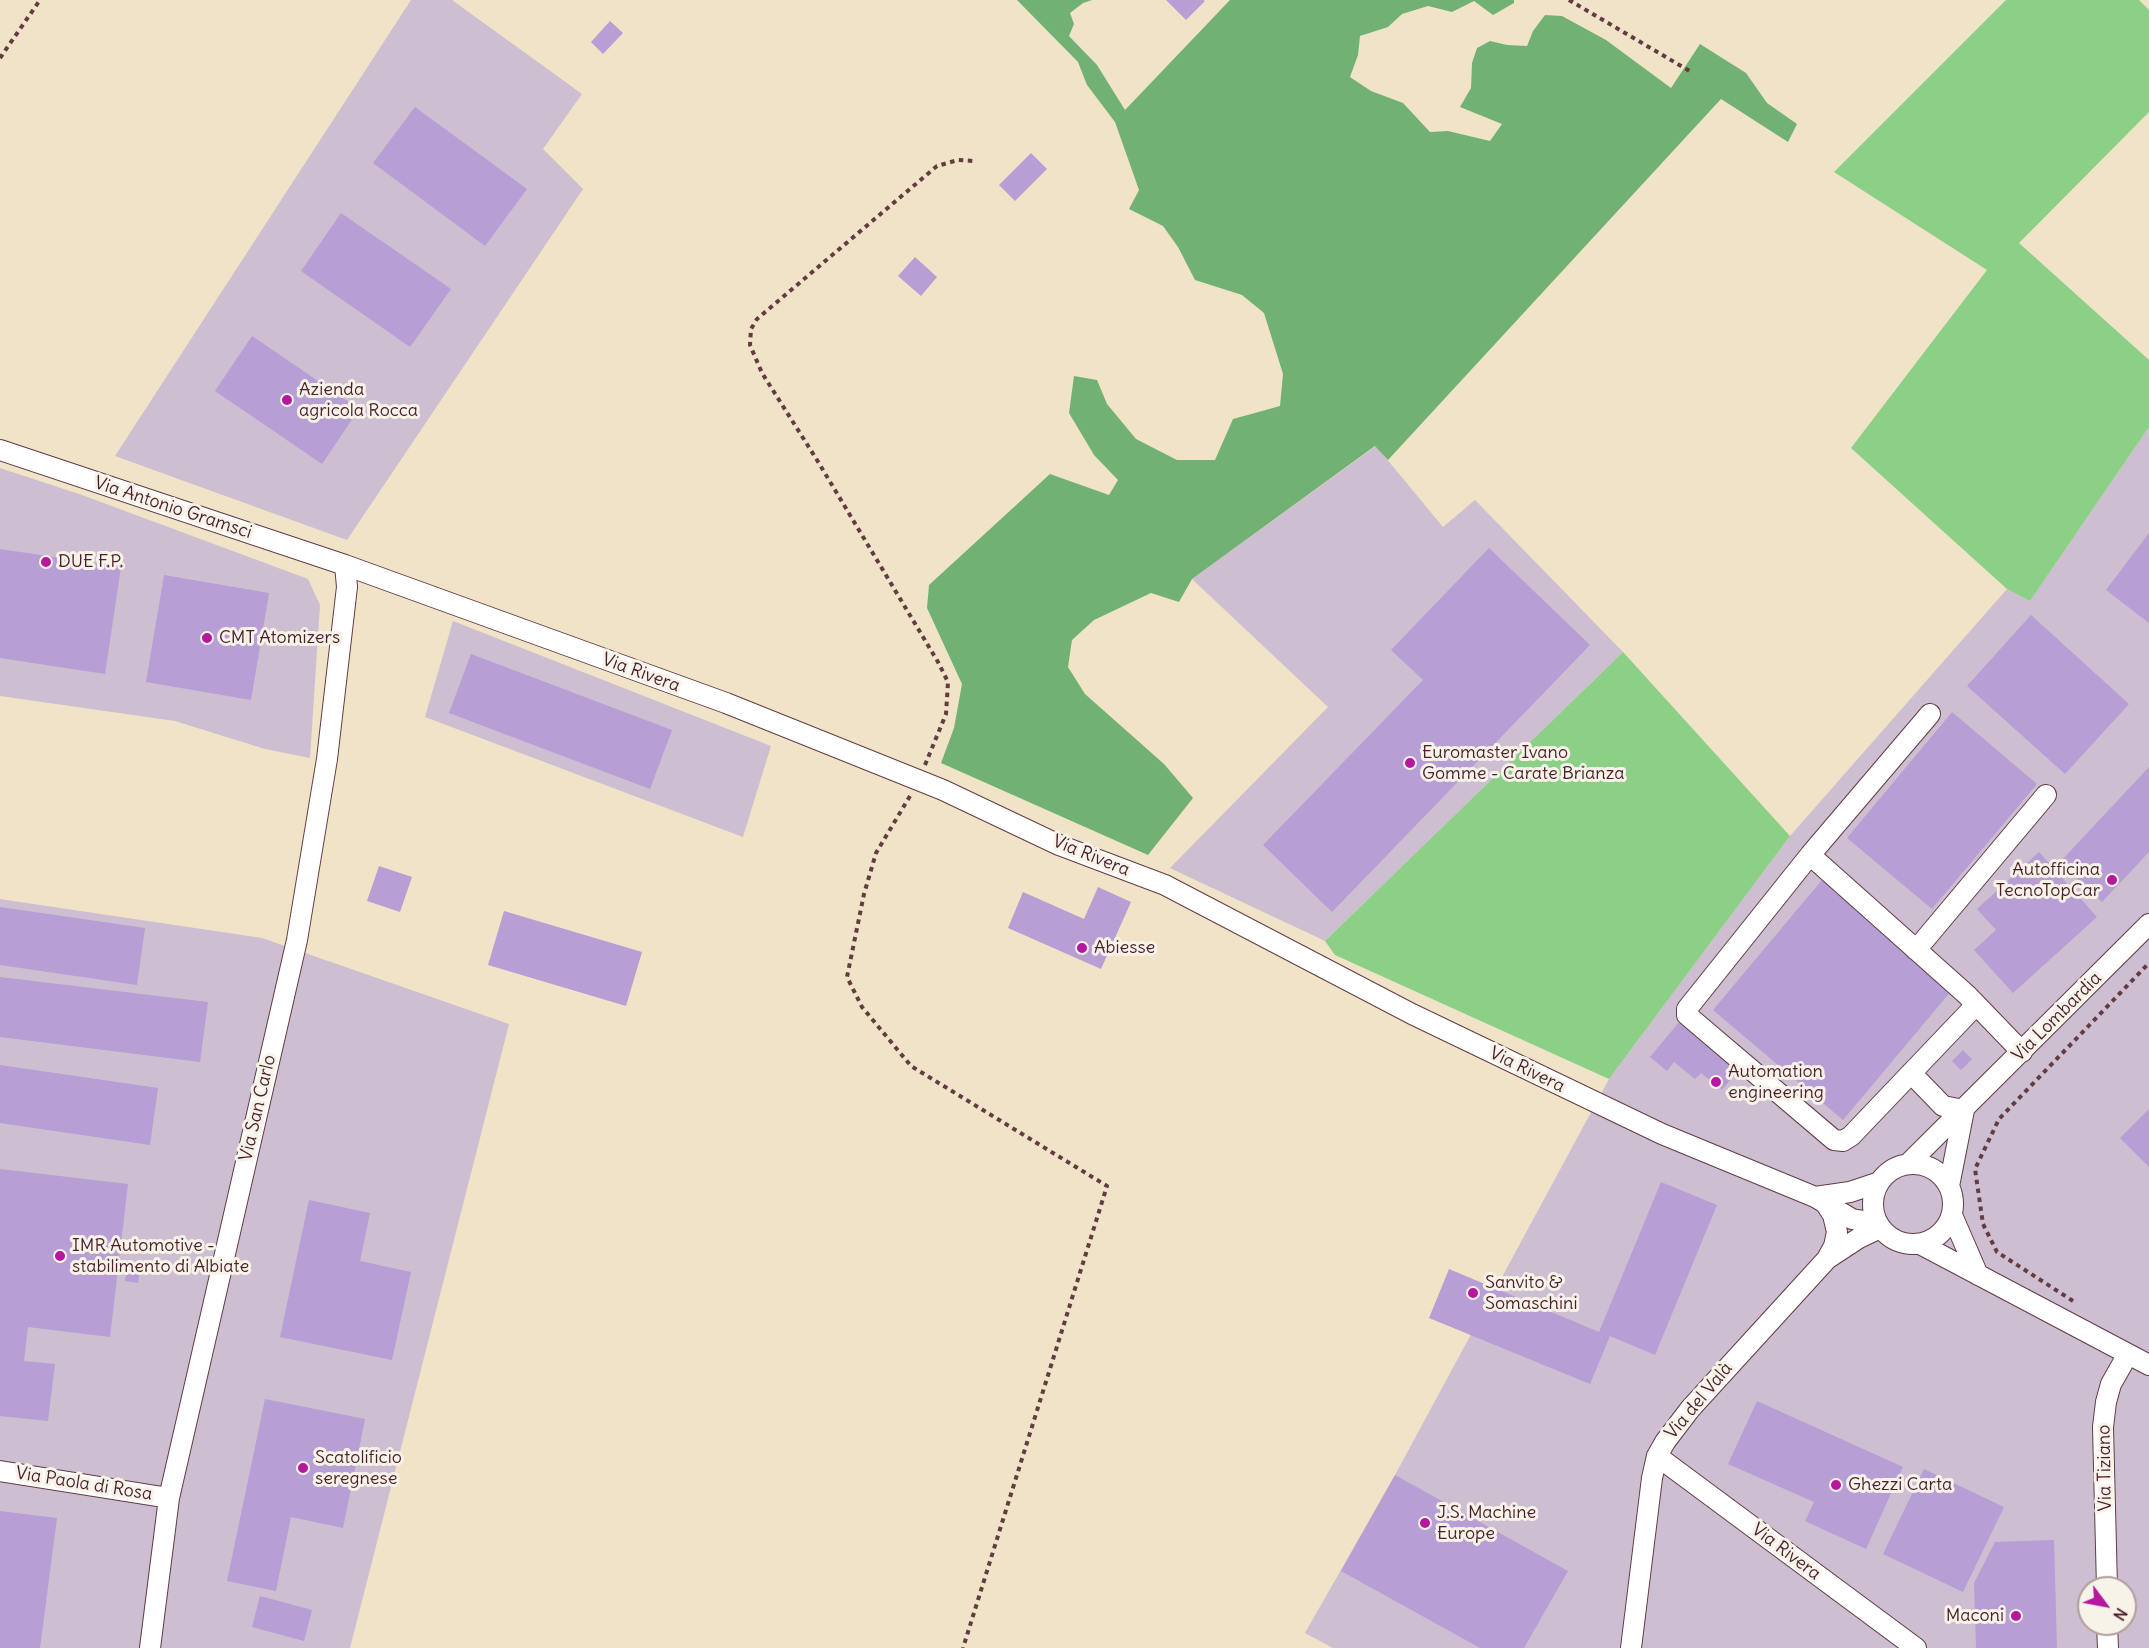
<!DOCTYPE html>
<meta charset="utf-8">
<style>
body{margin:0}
#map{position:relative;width:2149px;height:1648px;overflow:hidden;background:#f0e3c7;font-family:Delius,sans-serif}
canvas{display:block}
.north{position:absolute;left:2077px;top:1576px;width:60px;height:60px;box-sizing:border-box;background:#f7f3e8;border:2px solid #b29e9c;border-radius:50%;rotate:122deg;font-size:16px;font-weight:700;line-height:24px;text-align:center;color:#4a1f2b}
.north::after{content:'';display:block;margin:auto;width:21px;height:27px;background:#b5179e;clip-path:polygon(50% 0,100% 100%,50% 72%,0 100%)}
</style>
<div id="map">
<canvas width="2149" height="1648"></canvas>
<div class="north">N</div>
</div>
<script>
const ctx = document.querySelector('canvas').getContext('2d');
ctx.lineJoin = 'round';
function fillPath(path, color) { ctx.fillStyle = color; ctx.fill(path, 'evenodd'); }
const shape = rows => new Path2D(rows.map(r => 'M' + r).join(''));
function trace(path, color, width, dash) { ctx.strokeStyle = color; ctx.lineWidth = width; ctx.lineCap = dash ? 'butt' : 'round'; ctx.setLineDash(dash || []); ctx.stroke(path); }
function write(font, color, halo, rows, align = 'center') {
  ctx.font = font + ' Delius,sans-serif'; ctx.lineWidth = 6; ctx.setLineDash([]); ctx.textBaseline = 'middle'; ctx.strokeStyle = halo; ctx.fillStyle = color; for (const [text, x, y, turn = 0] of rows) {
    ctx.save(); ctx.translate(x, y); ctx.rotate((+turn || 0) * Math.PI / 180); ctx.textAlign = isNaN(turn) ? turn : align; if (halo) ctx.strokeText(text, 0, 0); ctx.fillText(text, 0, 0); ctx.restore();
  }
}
fillPath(shape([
 [411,0,452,0,582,94,543,149,583,189,347,540,115,456],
 [2149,427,2149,1648,1333,1648,1305,1633,1395,1475,1609,1079,1790,836,2007,589,2030,601],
 [2089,1588,2125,1588,2125,1624,2089,1624],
 [1376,446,1443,527,1475,500,1623,652,1325,941,1170,868,1328,707,1192,579],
 [0,468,82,495,308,579,320,605,310,758,265,749,175,721,0,696],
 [453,621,771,746,743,837,425,717],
 [0,899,262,938,509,1024,350,1648,0,1648]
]), '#cdbed2');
fillPath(shape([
 [2006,0,2139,0,2149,10,2149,112,2019,243,2149,360,2149,427,2030,601,2007,589,1851,448,1987,270,1834,172],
 [1623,652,1790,836,1609,1079,1335,955,1325,941]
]), '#8ccf87');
fillPath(shape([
 [1017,0,1092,0,1083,3,1070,13,1074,24,1069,36,1097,65,1125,110,1230,0,1514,0,1514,3,1493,15,1474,1,1452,12,1428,6,1402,14,1388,27,1360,36,1358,55,1350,77,1371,91,1403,103,1430,132,1448,131,1490,141,1502,124,1460,107,1471,88,1472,63,1477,48,1490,41,1507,45,1527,46,1533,31,1545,15,1562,16,1606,40,1671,88,1700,44,1746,73,1767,103,1797,124,1788,142,1721,99,1388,460,1375,446,1192,579,1179,602,1151,593,1094,620,1072,640,1068,667,1085,694,1164,764,1193,798,1148,855,941,763,954,728,962,684,927,608,929,585,1050,474,1109,495,1118,480,1094,455,1069,413,1074,376,1097,380,1107,404,1136,439,1177,460,1215,460,1233,419,1280,406,1283,374,1264,313,1242,295,1195,280,1178,247,1163,226,1129,209,1139,190,1115,122,1087,85,1078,62]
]), '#71b274');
fillPath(shape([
 [1166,0,1203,0,1205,1,1186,20],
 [610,21,623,33,603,54,591,42],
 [415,107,527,189,485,246,373,163],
 [1031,153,1047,169,1015,201,999,185],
 [341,213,451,289,410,347,301,271],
 [915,257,937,277,921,296,898,276],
 [252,336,359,409,322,464,215,391],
 [2149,533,2149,623,2106,590],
 [1489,548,1590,645,1332,912,1263,845,1423,680,1391,650],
 [0,549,121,567,105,674,0,658],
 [164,575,269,593,251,700,146,682],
 [2031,615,2129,704,2065,774,1967,686],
 [471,654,672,730,650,789,449,713],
 [1952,712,2037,784,1932,909,1847,838],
 [2149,767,2149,852,2102,902,2060,862],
 [2039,852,2097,917,2013,993,1974,950,1996,930,1977,909],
 [379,866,412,877,400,912,367,901],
 [1822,880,1952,990,1843,1120,1713,1010],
 [1098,887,1131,902,1101,969,1008,928,1023,892,1084,919],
 [0,907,145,928,137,985,0,965],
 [504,911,642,952,626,1006,488,965],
 [0,977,208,1002,200,1062,0,1037],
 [1680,1021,1739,1069,1722,1090,1701,1073,1695,1079,1674,1062,1667,1071,1650,1057],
 [1963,1050,1972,1059,1961,1070,1952,1061],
 [0,1065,158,1088,150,1145,0,1123],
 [2149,1109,2149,1167,2120,1138],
 [0,1169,128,1184,110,1337,28,1327,24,1361,55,1364,48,1421,0,1416],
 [1661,1182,1717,1205,1655,1355,1610,1336,1590,1384,1429,1318,1449,1269,1599,1332],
 [309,1200,370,1213,360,1261,411,1272,392,1360,280,1337],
 [127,1269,140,1271,138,1283,125,1281],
 [265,1399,365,1419,343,1528,291,1517,276,1591,227,1581],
 [1757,1401,1903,1467,1866,1549,1805,1521,1814,1502,1728,1464],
 [1924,1469,2004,1507,1963,1592,1883,1554],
 [1395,1475,1568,1571,1524,1648,1480,1648,1341,1571],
 [0,1511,57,1518,40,1648,0,1648],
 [2054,1540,2057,1648,1976,1648,1974,1583,1995,1542],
 [260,1596,312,1610,304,1641,252,1627]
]), '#b79ed5');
const minor = shape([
 [0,450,345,565,726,703,943,790,1059,845,1165,885,1412,1014,1662,1134,1815,1197,1852,1219,1876,1223],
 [1930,714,1810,855,1967,995,2022,1052],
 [1810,855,1687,1009,1687,1015,1694,1021,1834,1140,1843,1141,1851,1136,1976,1005],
 [1916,950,2046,795],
 [1911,1073,1943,1106,1964,1110],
 [1909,1163,2149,924],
 '1873 1204a40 40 0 1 1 80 0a40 40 0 1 1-80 0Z',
 [1949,1186,1964,1110],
 [1815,1197,1850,1192,1877,1183],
 [1952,1215,1978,1275],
 [1920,1244,2149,1365],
 [1827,1259,1859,1238,1880,1228],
 [1657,1456,1916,1648],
 [0,1471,169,1498],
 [2107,1588,2103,1427,2106,1402,2111,1384,2128,1354],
 [2107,1624,2108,1648],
 [150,1648,169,1498,297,940,327,759,347,587,345,565],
 [1631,1648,1652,1478,1657,1456,1665,1442,1690,1409,1827,1259,1834,1246,1837,1232,1833,1215,1825,1203]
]);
trace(minor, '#633c42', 22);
trace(shape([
 [1569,0,1693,73],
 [0,58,40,0],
 [925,765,946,714,948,682,938,662,817,460,762,373,750,345,751,329,757,319,937,166,958,160,974,161],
 [910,796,876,853,864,894,847,977,862,1007,911,1066,1107,1186,963,1648],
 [2073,1301,1997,1252,1983,1224,1975,1169,1999,1119,2149,963]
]), '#633c42', 4, [4.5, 4.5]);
trace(minor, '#fff', 20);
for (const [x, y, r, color] of [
 [287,400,6,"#b5179e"],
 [46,562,6,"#b5179e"],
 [207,638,6,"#b5179e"],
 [1410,763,6,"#b5179e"],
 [2112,880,6,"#b5179e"],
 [1082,948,6,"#b5179e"],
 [1716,1082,6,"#b5179e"],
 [60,1256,6,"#b5179e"],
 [1473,1293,6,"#b5179e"],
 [303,1468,6,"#b5179e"],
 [1836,1485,6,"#b5179e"],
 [1425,1523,6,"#b5179e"],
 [2016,1616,6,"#b5179e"]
]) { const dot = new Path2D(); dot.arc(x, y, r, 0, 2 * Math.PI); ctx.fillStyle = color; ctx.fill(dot); trace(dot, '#f7f3e8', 2); }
write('18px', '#4a1f2b', '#f7f3e8', [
 ["Azienda",299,390],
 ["agricola Rocca",299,411],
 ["DUE F.P.",58,562],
 ["CMT Atomizers",219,638],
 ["Euromaster Ivano",1422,753],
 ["Gomme - Carate Brianza",1422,774],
 ["Autofficina",2100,870,"right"],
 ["TecnoTopCar",2100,891,"right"],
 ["Abiesse",1094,948],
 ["Automation",1728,1072],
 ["engineering",1728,1093],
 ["IMR Automotive -",72,1246],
 ["stabilimento di Albiate",72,1267],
 ["Sanvito &",1485,1283],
 ["Somaschini",1485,1304],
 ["Scatolificio",315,1458],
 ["seregnese",315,1479],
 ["Ghezzi Carta",1848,1485],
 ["J.S. Machine",1437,1513],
 ["Europe",1437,1534],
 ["Maconi",2004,1616,"right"]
], 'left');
write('18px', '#4a1f2b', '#f7f3e8', [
 ["Via Antonio Gramsci",173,508,18],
 ["Via Rivera",641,673,20],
 ["Via Rivera",1091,856,22],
 ["Via Lombardia",2057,1017,-45],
 ["Via Rivera",1527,1070,26],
 ["Via San Carlo",258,1108,-77],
 ["Via del Valà",1699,1401,-50],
 ["Via Tiziano",2105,1468,-91],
 ["Via Paola di Rosa",84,1484,9],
 ["Via Rivera",1786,1552,37]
]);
</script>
